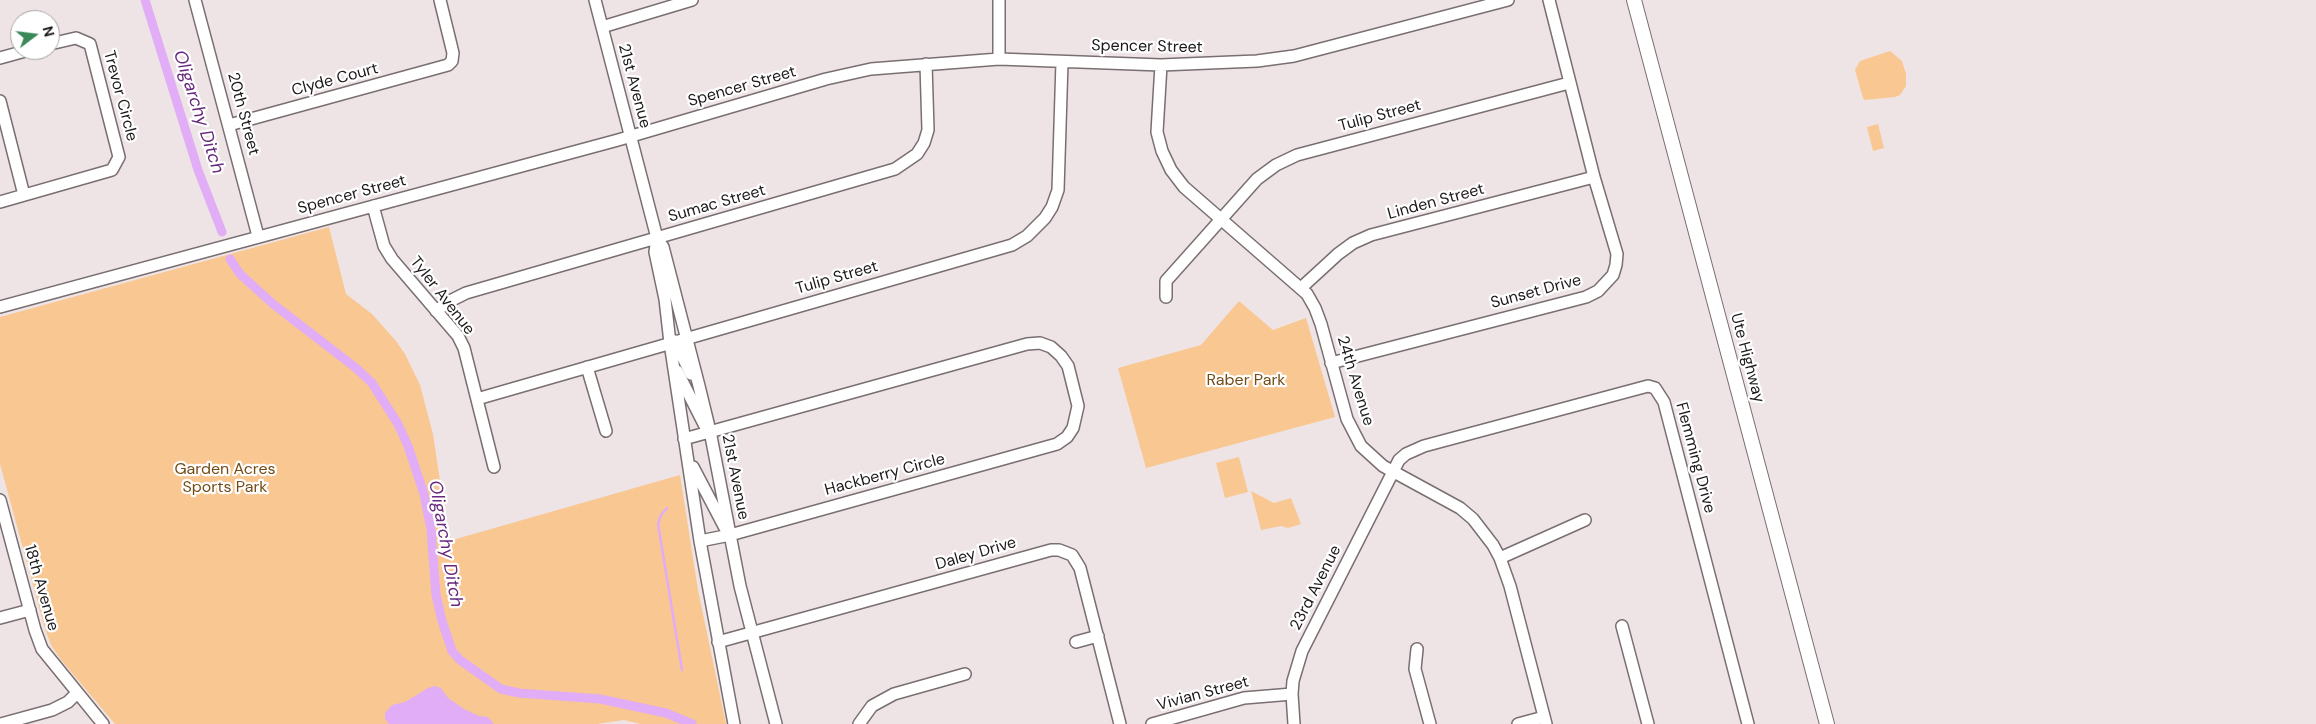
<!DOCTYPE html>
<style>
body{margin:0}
#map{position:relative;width:2316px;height:724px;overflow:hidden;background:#efe4e5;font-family:"DM Sans",sans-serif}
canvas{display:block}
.north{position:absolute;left:10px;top:10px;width:50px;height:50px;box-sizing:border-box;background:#fff;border:1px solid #a5a3a3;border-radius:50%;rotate:75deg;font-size:14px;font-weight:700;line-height:20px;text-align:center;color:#1d191a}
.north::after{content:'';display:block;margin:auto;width:18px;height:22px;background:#3a8857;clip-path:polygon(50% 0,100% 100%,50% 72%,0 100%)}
</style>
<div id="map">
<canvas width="2316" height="724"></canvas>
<div class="north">N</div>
</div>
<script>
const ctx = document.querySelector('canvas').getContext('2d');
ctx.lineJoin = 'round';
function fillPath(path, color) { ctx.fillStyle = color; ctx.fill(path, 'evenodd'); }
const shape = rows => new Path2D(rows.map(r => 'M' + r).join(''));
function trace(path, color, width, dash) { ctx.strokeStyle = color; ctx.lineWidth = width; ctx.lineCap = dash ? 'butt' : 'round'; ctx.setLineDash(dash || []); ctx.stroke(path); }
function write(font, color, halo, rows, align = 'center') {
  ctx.font = font + ' "DM Sans",sans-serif'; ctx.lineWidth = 4.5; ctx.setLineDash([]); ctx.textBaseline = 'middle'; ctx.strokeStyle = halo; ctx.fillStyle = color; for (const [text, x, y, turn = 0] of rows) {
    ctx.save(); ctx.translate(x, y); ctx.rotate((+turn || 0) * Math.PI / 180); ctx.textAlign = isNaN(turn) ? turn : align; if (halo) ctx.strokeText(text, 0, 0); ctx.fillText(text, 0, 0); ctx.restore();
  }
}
fillPath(shape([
 [1890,51,1902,61,1906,74,1906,86,1900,95,1895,97,1865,100,1863,98,1855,70,1860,61],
 [1878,124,1884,148,1873,151,1867,127],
 [329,227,346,294,372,314,396,341,405,354,420,385,433,434,449,541,680,475,698,590,726,724,640,724,624,720,597,724,115,724,61,660,51,645,45,629,0,464,0,317],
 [1239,301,1273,330,1306,318,1335,417,1146,468,1118,368,1201,345],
 [1239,457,1248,492,1225,498,1216,463],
 [1251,491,1274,503,1291,498,1301,524,1288,528,1281,526,1261,530]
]), '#f9c791');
fillPath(shape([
 [435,686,441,688,448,698,464,709,479,716,488,717,494,724,389,724,385,719,385,713,392,705,405,702,428,688]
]), '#e1adf6');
trace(shape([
 [667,508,661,515,658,524,682,670]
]), '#e1adf6', 2.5);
trace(shape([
 [145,0,198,170,222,232],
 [230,259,240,274,273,304,356,368,372,383,398,424,408,446,424,494,431,530,436,595,442,621,452,651,460,660,501,689,519,693,600,699,666,713,692,724]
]), '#e1adf6', 9);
const minor = shape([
 [195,0,258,236],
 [595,0,657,238,663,247,699,386,710,431,740,586,776,724],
 [602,27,692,0],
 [0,58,29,50],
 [999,59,999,0],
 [1161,65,1157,132,1162,151,1171,170,1184,187,1307,294,1315,308,1321,324,1347,419,1361,446,1383,466,1460,508,1473,519,1493,545,1500,558,1510,586,1546,724],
 [0,101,24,195],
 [229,125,448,65,452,61,453,53,440,0],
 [0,202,112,170,119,157,90,44,76,38,50,44],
 [373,206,384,246,392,259,458,336,464,348,494,467],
 [657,238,655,252,665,299,670,343,700,541,734,724],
 [1301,288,1338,254,1353,243,1371,235,1594,177],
 [1166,297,1166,281,1257,179,1276,165,1297,155,1569,83],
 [0,307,618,140,826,79,871,69,999,59,1161,65,1257,61,1294,56,1508,0],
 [436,311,448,302,466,293,895,169,917,154,924,143,928,130,926,64],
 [675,341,691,374],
 [1331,363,1586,297,1598,291,1613,275,1616,265,1617,254,1594,177,1549,0],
 [587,367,606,431],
 [677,371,706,428],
 [477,399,1012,245,1027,236,1045,218,1052,207,1058,190,1062,62],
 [684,439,1027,344,1040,343,1051,347,1061,356,1068,366,1078,406,1073,428,1067,437,1057,444,730,535,700,541],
 [693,467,725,528],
 [0,500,35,630,42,649,103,724],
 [1500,558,1585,520],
 [0,618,30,610],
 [1622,626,1648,724],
 [718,642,1051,550,1059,550,1072,555,1080,568,1120,724],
 [1076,642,1098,636],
 [1417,649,1415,669,1430,724],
 [1,724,52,710,68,702,77,693],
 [859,724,872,706,894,694,965,674],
 [1152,724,1244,698,1292,694],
 [1294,724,1292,694,1293,681,1302,651,1399,460,1406,454,1424,446,1648,386,1655,388,1664,402,1748,724],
 [1518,724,1544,717]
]);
const major = shape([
 [1634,0,1827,724]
]);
trace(minor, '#796f70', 14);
trace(major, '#796f70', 16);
trace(minor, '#fff', 11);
trace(major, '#fff', 14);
write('16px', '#1d191a', '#fff', [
 ["Spencer Street",1147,47,1],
 ["Clyde Court",335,80,-15],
 ["21st Avenue",634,86,75],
 ["Spencer Street",742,87,-16],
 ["Trevor Circle",120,96,75],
 ["20th Street",243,114,75],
 ["Tulip Street",1380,116,-15],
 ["Spencer Street",352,195,-15],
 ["Linden Street",1436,202,-15],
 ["Sumac Street",717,204,-16],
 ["Tulip Street",837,278,-16],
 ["Sunset Drive",1536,292,-15],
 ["Tyler Avenue",442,296,52],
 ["Ute Highway",1747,358,75],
 ["24th Avenue",1355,381,73],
 ["Flemming Drive",1695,458,75],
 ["Hackberry Circle",885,475,-15],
 ["21st Avenue",735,477,79],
 ["Daley Drive",976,554,-16],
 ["18th Avenue",41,588,74],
 ["23rd Avenue",1316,588,-63],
 ["Vivian Street",1203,694,-15]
]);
write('16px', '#744c16', '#fff', [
 ["Raber Park",1246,381],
 ["Garden Acres",225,470],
 ["Sports Park",225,488]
]);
write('italic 18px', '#67287d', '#fff', [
 ["Oligarchy Ditch",198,112,72],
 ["Oligarchy Ditch",445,544,80]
]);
</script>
